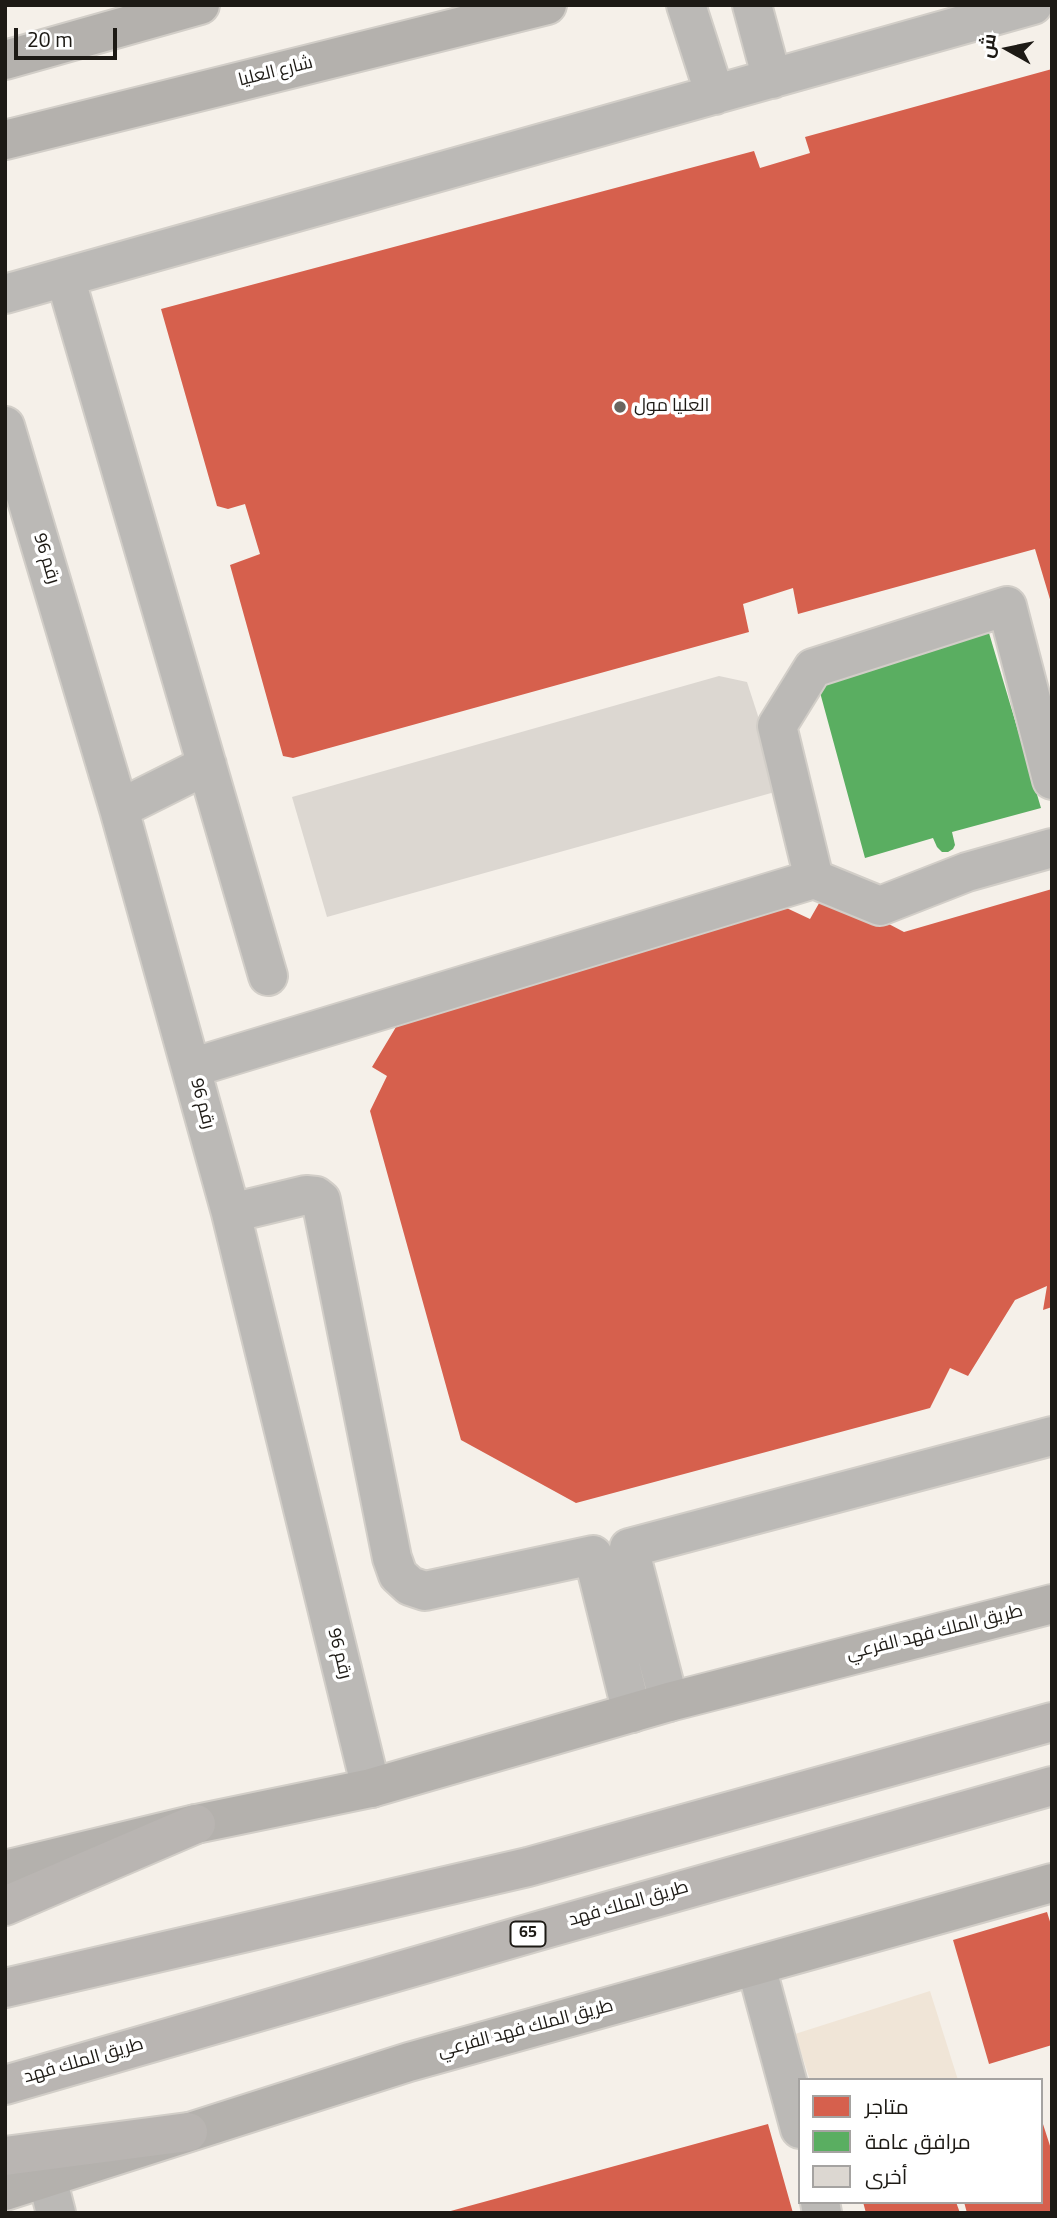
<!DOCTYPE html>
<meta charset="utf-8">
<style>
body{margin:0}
#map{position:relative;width:1057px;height:2218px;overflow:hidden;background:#f5f0e9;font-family:Georgia,Cairo,serif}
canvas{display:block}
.frame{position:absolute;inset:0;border:7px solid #1d1a15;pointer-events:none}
.legend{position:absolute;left:798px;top:2078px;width:245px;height:126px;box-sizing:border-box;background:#fff;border:2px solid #a5a3a1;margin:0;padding:9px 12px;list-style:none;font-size:21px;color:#1d1a15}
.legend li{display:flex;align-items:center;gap:14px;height:35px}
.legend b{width:35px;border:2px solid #a5a3a1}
.north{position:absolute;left:973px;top:14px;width:70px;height:70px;-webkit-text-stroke:5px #fff;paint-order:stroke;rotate:279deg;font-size:19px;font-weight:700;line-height:28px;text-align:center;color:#1d1a15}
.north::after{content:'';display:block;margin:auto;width:24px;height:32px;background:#1d1a15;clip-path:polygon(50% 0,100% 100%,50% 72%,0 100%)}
.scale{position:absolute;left:14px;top:28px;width:103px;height:32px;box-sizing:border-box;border:4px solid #1d1a15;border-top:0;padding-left:9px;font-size:21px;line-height:24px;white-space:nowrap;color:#1d1a15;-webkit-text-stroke:5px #fff;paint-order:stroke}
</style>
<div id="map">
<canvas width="1057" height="2218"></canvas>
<div class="frame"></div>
<ul class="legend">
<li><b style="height:19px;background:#d6604d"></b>متاجر</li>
<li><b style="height:19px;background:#5aae61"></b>مرافق عامة</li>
<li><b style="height:19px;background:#dcd7d1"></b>أخرى</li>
</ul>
<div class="north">ش</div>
<div class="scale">20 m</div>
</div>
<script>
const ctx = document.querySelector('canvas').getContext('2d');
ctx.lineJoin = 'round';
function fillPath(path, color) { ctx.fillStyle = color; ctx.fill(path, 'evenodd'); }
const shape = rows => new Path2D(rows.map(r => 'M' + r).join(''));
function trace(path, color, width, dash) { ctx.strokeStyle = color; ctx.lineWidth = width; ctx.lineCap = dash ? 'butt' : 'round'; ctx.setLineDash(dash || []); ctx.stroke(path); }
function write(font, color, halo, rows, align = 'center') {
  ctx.font = font + ' Georgia,Cairo,serif'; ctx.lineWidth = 7; ctx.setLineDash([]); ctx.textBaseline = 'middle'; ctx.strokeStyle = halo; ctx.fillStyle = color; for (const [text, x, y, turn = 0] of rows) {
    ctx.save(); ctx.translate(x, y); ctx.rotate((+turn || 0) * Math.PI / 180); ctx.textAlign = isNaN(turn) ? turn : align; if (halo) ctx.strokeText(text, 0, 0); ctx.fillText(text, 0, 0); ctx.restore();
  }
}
fillPath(shape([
 [930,1991,958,2080,810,2080,795,2034]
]), '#f0e5d7');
fillPath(shape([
 [1052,69,1052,606,1035,549,798,614,793,588,743,604,749,632,293,758,283,756,230,565,260,554,245,504,228,509,217,506,161,309,754,151,760,168,810,153,805,137],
 [1052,889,1052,1307,1043,1310,1047,1286,1015,1300,968,1376,950,1368,930,1408,576,1503,461,1440,370,1111,387,1076,372,1067,408,1007,778,904,810,919,826,891,904,932],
 [1047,1912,1052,1928,1052,2045,989,2064,953,1940],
 [1042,2121,1052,2152,1052,2213,967,2213,964,2202,1041,2202],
 [768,2124,793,2213,447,2213,447,2212],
 [863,2202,956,2202,960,2213,866,2213]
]), '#d6604d');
fillPath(shape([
 [989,633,1041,808,952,832,955,845,953,849,948,852,942,852,937,847,933,838,865,858,818,685]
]), '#5aae61');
fillPath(shape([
 [719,676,747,682,782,790,327,917,292,797]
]), '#dcd7d1');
const minor = shape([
 [686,5,715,95],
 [752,5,772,79],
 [65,277,268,976],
 [5,294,1033,5],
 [5,426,119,809,231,1213,371,1788],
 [119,809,207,765],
 [814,879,777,726,813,668,1007,606,1052,780],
 [191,1068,814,879,880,906,967,872,1052,848],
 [231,1213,306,1195,316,1196,321,1200,392,1558,398,1575,410,1586,425,1591,593,1555,632,1713],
 [669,1702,629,1548,1052,1436],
 [756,1966,800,2129],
 [47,2178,56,2213],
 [820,2202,822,2213]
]);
const major = shape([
 [5,60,200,5],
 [5,140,547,5],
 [5,1870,196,1824,371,1788,669,1702,1052,1604],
 [5,2191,409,2062,1052,1883]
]);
const highway = shape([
 [5,1906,196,1824],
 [5,1988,528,1867,1052,1722],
 [5,2085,545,1929,1052,1786],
 [5,2156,188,2132]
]);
trace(minor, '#d2cec8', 42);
trace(major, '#d2cec8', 42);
trace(highway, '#d2cec8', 42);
trace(minor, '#bbb9b6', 38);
trace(major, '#b4b1ad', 38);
trace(highway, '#b9b5b2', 38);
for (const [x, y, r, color] of [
 [620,407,7,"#69655f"]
]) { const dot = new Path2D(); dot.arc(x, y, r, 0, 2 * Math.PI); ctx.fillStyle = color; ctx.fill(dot); trace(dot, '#fff', 2.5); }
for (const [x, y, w] of [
 [528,1934,35]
]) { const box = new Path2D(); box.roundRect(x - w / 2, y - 12.5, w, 25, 5); ctx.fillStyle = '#fff'; ctx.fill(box); trace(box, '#1d1a15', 2); }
write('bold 16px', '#1d1a15', null, [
 ["65",528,1934]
]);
write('18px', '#1d1a15', '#fff', [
 ["شارع العليا",276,73,-14],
 ["رقم 96",45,559,73],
 ["رقم 96",201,1104,75],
 ["طريق الملك فهد الفرعي",935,1634,-14],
 ["رقم 96",338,1654,76],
 ["طريق الملك فهد",629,1905,-16],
 ["طريق الملك فهد الفرعي",526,2030,-15],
 ["طريق الملك فهد",84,2062,-16]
]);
write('18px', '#1d1a15', '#fff', [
 ["العليا مول",634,407]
], 'left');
</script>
